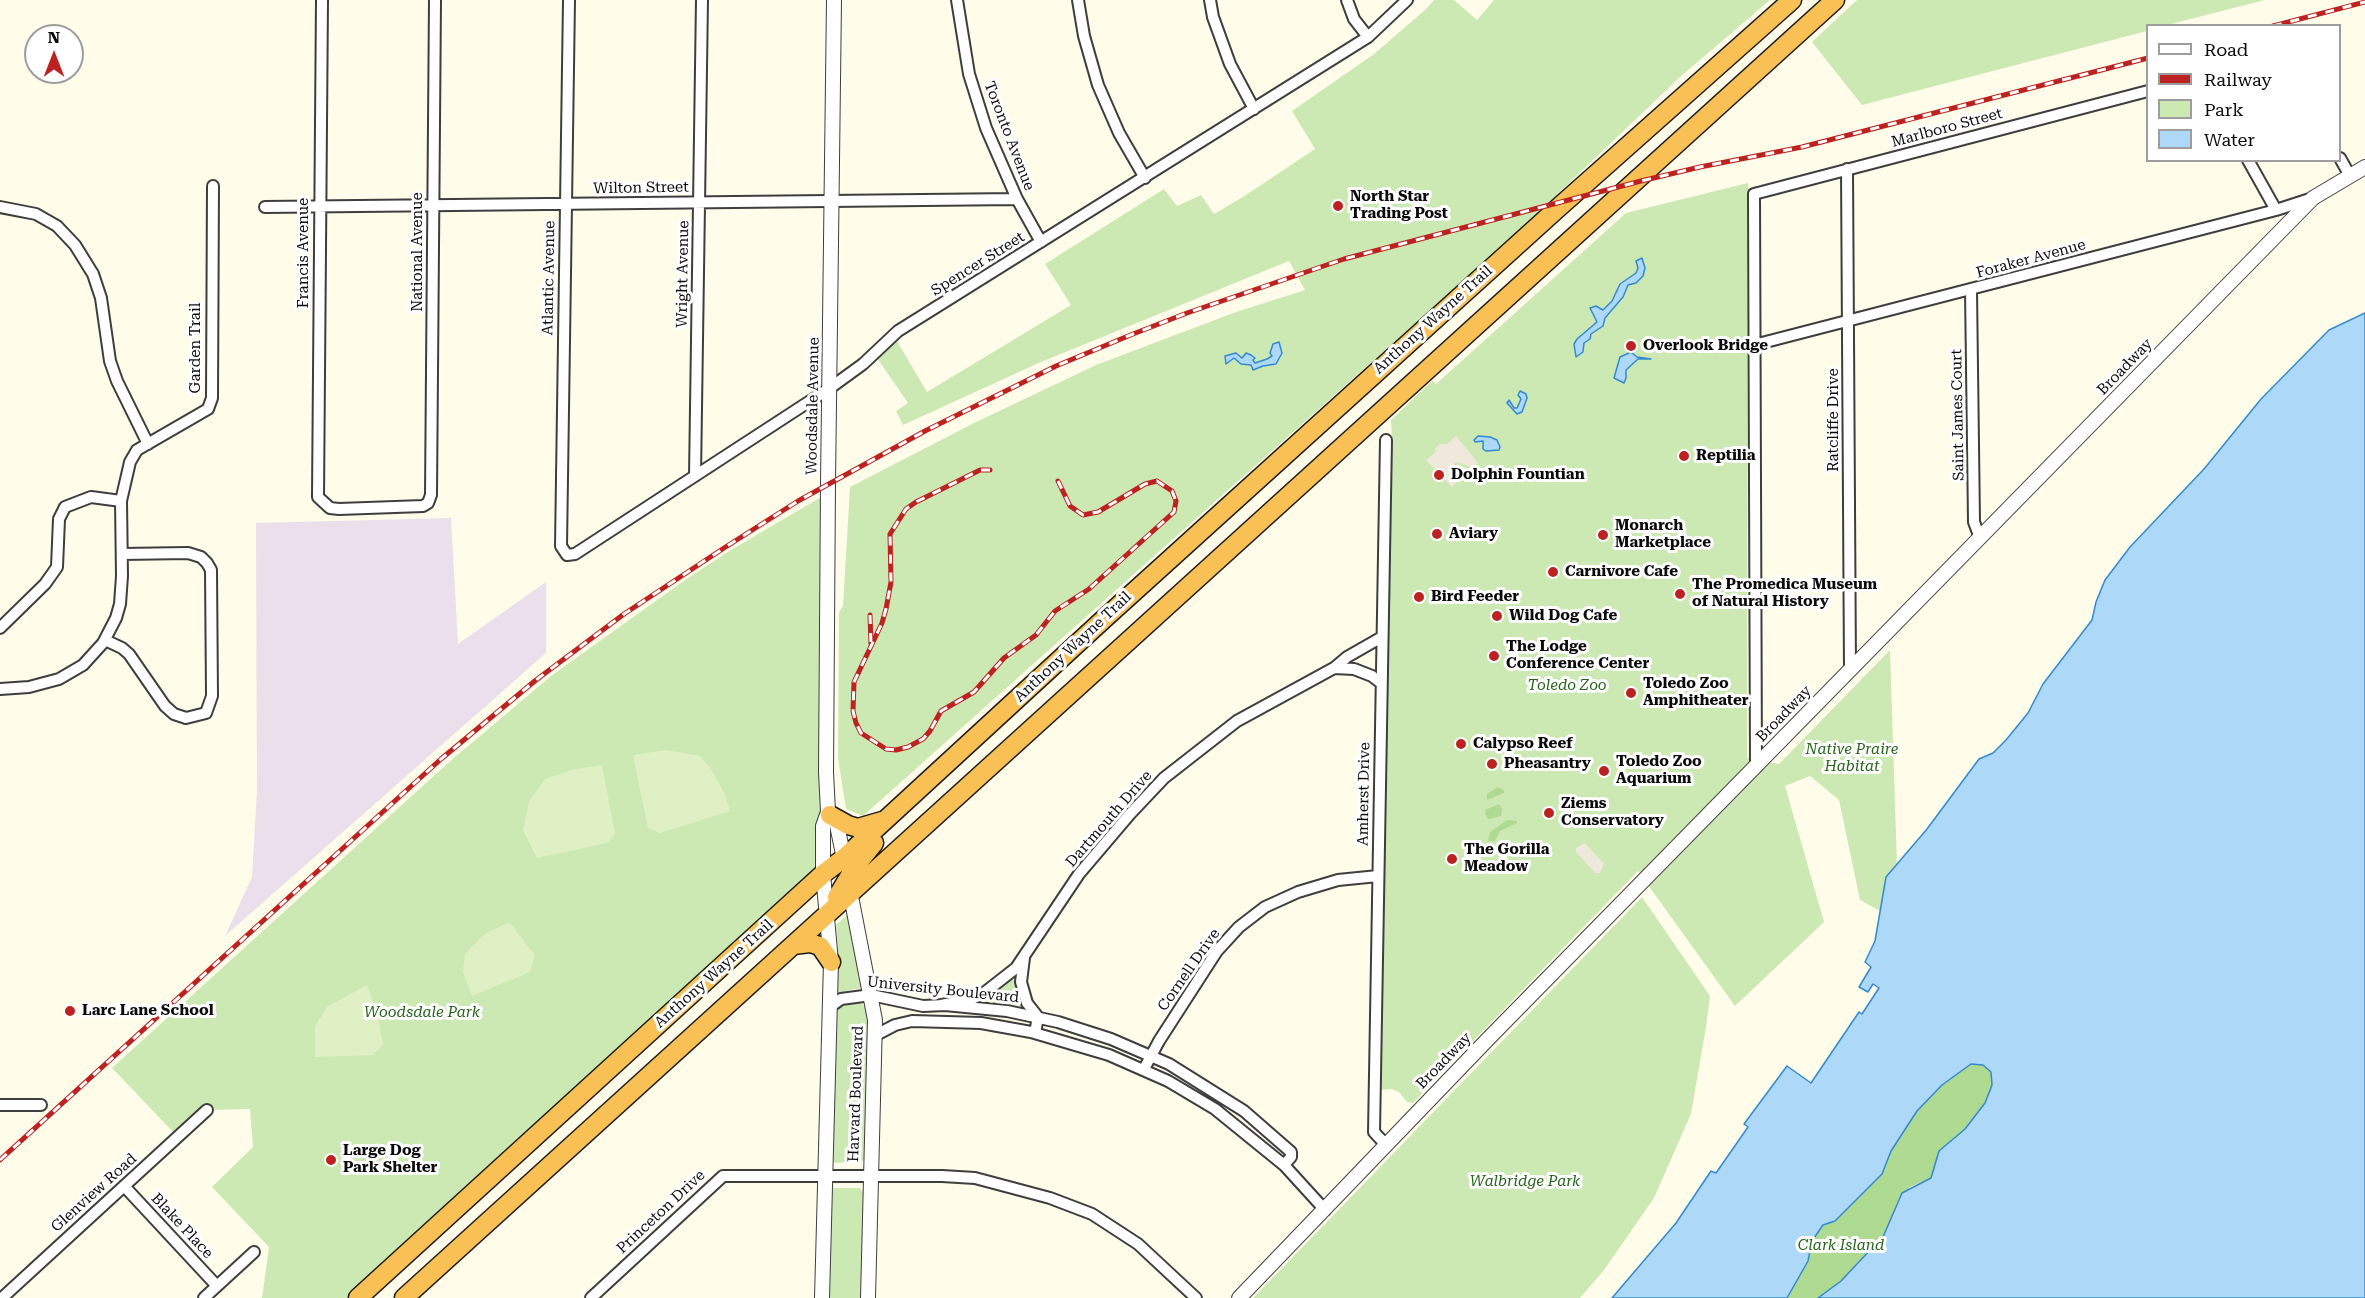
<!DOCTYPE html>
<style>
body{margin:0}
#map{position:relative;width:2365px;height:1298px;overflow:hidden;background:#fffce9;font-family:"Roboto Serif",serif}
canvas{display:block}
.legend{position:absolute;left:2146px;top:24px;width:195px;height:138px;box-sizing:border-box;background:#fff;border:2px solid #9d9d9d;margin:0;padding:8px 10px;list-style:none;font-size:18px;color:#0b0b0b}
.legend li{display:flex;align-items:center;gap:12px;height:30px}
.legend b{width:30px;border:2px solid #9d9d9d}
.north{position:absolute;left:24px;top:24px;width:60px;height:60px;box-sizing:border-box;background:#fff;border:2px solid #9d9d9d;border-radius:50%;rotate:0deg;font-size:16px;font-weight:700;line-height:24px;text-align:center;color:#0b0b0b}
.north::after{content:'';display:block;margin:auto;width:21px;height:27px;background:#bd2222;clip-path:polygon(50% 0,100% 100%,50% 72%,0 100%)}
</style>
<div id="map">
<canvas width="2365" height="1298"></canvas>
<ul class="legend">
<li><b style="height:8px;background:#fff"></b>Road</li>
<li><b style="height:8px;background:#bd2222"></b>Railway</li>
<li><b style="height:16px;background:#cde9b3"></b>Park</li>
<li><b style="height:16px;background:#add8f7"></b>Water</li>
</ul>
<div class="north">N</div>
</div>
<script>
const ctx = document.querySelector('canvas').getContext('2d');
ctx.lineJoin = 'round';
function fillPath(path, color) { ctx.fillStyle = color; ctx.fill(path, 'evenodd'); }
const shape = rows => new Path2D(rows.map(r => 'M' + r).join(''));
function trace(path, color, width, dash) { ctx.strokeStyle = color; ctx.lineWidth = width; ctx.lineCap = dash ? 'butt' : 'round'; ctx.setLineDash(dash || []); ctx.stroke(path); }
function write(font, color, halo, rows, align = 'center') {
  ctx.font = font + ' "Roboto Serif",serif'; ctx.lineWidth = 6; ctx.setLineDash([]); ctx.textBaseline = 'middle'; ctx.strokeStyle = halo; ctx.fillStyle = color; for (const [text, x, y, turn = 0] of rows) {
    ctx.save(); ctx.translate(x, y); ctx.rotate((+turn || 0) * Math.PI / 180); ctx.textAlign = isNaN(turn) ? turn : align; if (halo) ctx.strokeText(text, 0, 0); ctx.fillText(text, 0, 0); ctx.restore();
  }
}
fillPath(shape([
 [451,518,458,644,546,582,546,653,225,936,252,877,257,790,256,523]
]), '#eadfeb');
fillPath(shape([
 [1434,0,1454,0,1477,20,1494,0,1770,0,1679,78,1525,225,863,816,846,809,838,758,839,612,843,606,850,487,974,423,1096,365,1236,312,1305,290,1289,261,1041,362,903,425,896,411,908,403,877,358,897,341,927,392,1071,305,1045,264,1164,189,1177,206,1201,195,1214,214,1243,197,1315,149,1292,111,1374,54,1425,10],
 [1857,0,2265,0,2167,25,2148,26,2147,31,1862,105,1812,42],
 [1748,183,1747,758,1779,764,1890,650,1897,865,1886,877,1882,912,1860,900,1839,800,1810,776,1785,786,1824,922,1735,1006,1638,871,1413,1103,1407,1102,1399,1092,1392,1089,1380,1090,1392,440,1391,420,1432,381,1436,384,1626,213],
 [828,493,823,874,359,1298,262,1298,269,1247,212,1187,253,1147,250,1109,207,1110,178,1137,112,1068,448,763,551,676,685,580,731,550],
 [1642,897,1710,996,1706,1027,1691,1114,1654,1198,1604,1270,1580,1298,1253,1298],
 [848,914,864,988,849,990,838,995,838,953,836,925],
 [1014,978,1017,980,1018,995,1024,1007,1019,1009,984,1002],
 [847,1001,856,1001,862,1004,867,1010,869,1019,866,1155,863,1161,835,1163,831,1157,833,1014,839,1005],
 [834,1188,860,1188,864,1193,863,1298,826,1298,832,1190]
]), '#cde9b3');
fillPath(shape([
 [1498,787,1504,790,1504,793,1487,800,1487,794],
 [1499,804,1502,809,1501,816,1489,819,1486,817,1485,810],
 [1507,820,1517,821,1517,823,1500,831,1495,841,1488,841,1490,832],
 [1971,1064,1983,1065,1991,1072,1992,1085,1985,1103,1965,1129,1939,1151,1931,1178,1910,1187,1897,1202,1893,1217,1880,1244,1872,1248,1841,1281,1818,1298,1787,1298,1808,1261,1812,1241,1823,1225,1835,1221,1882,1174,1891,1151,1917,1111,1942,1085]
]), '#afda92');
fillPath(shape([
 [666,750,700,756,711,769,725,795,730,811,660,833,648,828,633,755],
 [602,765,615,834,607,843,537,858,523,830,529,801,545,779,575,769],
 [509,922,535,955,530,972,472,996,463,972,465,954,485,934],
 [367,985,378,1016,383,1045,373,1055,315,1057,315,1026,328,1006]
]), '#dff0c5');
fillPath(shape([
 [1456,436,1478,463,1472,467,1457,462,1454,464,1456,482,1452,487,1426,460,1436,452,1435,448,1440,444,1447,444],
 [1585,843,1604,864,1600,873,1595,873,1576,852,1576,848]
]), '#eee9da');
const water = shape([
 [1642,258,1645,268,1643,276,1636,283,1628,285,1623,297,1605,318,1603,326,1591,334,1590,339,1584,343,1583,352,1576,357,1574,344,1577,339,1597,322,1590,308,1596,306,1603,310,1612,301,1620,284,1636,273,1638,268,1636,261,1642,258],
 [2365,313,2365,1298,1818,1298,1841,1281,1872,1248,1880,1244,1902,1193,1931,1178,1939,1151,1965,1129,1985,1103,1992,1085,1991,1072,1983,1065,1971,1064,1942,1085,1917,1111,1891,1151,1882,1174,1835,1221,1823,1225,1812,1241,1808,1261,1787,1298,1612,1298,1676,1223,1711,1171,1716,1173,1748,1127,1744,1124,1787,1066,1811,1083,1859,1012,1862,1014,1879,988,1873,984,1868,992,1859,987,1871,967,1865,962,1875,941,1886,877,1927,829,1979,759,1993,753,2006,740,2028,713,2043,684,2092,620,2096,602,2105,580,2130,547,2204,469,2261,399,2329,330,2365,313],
 [1279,342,1282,353,1276,364,1263,366,1253,370,1251,365,1241,364,1234,358,1226,364,1225,356,1236,353,1242,358,1246,353,1251,355,1255,358,1253,360,1255,363,1267,359,1272,356,1270,353,1273,344,1279,342],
 [1631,352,1637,357,1651,359,1638,359,1626,370,1626,378,1624,383,1614,378,1620,357,1631,352],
 [1520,391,1526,394,1527,398,1522,412,1517,414,1507,403,1509,400,1514,408,1517,408,1521,399,1518,395,1520,391],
 [1478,436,1490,437,1497,440,1500,447,1499,450,1486,451,1483,449,1483,441,1475,442,1474,440,1478,436]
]);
fillPath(water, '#add8f7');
trace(water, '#338acf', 1.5);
const minor = shape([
 [322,0,318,497,330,508,339,509,423,506,428,503,431,495,435,0],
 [569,0,561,546,567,555,575,554,830,388,863,364,898,331,1368,37,1407,0],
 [957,0,969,74,986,128,1017,199,1041,242],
 [1078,0,1084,36,1098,85,1119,133,1145,178],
 [1210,0,1213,17,1230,64,1254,109],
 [1347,0,1354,19,1368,37],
 [2340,158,2350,176],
 [2248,160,2276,210],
 [1847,169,1850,670],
 [0,207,36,214,57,226,75,245,93,274,101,298,110,361,117,381,148,444],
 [265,207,1017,199],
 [1971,290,1974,522,1980,538],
 [1754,345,2276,210,2313,198],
 [695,476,702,0],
 [0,628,45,584,57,567,59,519,65,507,91,497,121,501],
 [105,640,122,648,129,654,165,706,174,714,186,718,206,713,212,696,211,570,207,563,201,557,188,553,122,554],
 [1334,668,1354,669,1372,676,1381,683],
 [0,689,29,687,59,679,83,665,103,643,116,618,120,604,122,576,121,501,130,462,137,450,208,409,212,398,213,186],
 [1756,767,1754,194,2148,91],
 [1024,958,1021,982,1027,1003,1038,1017,1035,1033],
 [941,1005,972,999,984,993,1016,968,1079,874,1130,814,1164,778,1237,721,1334,668,1347,657,1382,637],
 [830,1007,841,999,871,995,923,1006,945,1005,1007,1011,1058,1022,1111,1039,1169,1064,1244,1111,1291,1152,1291,1157,1284,1165],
 [874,1036,895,1025,912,1021,981,1023,1031,1032,1109,1055,1168,1081,1215,1109,1284,1165,1325,1210],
 [1144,1069,1159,1041,1217,951,1239,927,1265,907,1298,892,1338,880,1378,876],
 [0,1105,41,1105],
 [1386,1145,1374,1132,1386,440],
 [124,1186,217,1286],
 [2,1298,207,1110],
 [204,1298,254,1252],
 [591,1298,723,1176,942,1176,975,1178,1050,1198,1092,1214,1138,1244,1196,1298]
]);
const tertiary = shape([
 [830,814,837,825,845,864],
 [849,886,875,1020,868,1298],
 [822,1298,831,962,823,874,823,826,828,812,826,772,828,483,834,0],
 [1239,1298,1488,1039,2313,198,2365,167]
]);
const trunk = shape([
 [830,815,848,825,858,828,882,821],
 [837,897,857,864,874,843],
 [793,945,810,943,820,946,831,962],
 [358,1298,823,874,844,858,1105,618,1558,208,1792,0],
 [404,1298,1835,0]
]);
trace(minor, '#3e3e3e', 14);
trace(tertiary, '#3e3e3e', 16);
trace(trunk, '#1c1c1c', 21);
trace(minor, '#fff', 10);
trace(tertiary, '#fff', 14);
trace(trunk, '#f9c056', 18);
const rail = shape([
 [2273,26,2365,2],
 [990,470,980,470,916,502,906,509,890,534,891,582,886,609,882,623,854,682,853,711,856,723,861,733,886,749,896,750,908,747,923,739,930,731,941,711,974,692,1004,658,1036,635,1055,611,1089,589,1174,512,1176,501,1172,491,1157,481,1145,484,1098,512,1083,515,1070,506,1058,481],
 [870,615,871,644],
 [0,1160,441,759,536,680,624,614,724,548,798,501,925,431,1056,366,1133,334,1187,313,1344,259,1641,181,1700,167,1802,147,2148,58]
]);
trace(rail, '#bd2222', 5);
trace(rail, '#fff', 3, [9]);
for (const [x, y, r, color] of [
 [1338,206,6,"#bd2222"],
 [1631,346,6,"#bd2222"],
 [1684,456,6,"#bd2222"],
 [1439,475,6,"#bd2222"],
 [1437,534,6,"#bd2222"],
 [1603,535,6,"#bd2222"],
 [1553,572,6,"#bd2222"],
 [1680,594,6,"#bd2222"],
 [1419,597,6,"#bd2222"],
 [1497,616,6,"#bd2222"],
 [1494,656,6,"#bd2222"],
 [1631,693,6,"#bd2222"],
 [1461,744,6,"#bd2222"],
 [1492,764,6,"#bd2222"],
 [1604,771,6,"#bd2222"],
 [1549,813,6,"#bd2222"],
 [1452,859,6,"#bd2222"],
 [70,1011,6,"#bd2222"],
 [331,1160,6,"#bd2222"]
]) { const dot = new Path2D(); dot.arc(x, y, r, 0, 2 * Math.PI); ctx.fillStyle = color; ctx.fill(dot); trace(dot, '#fff', 2); }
write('15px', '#0b0b0b', '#fff', [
 ["Marlboro Street",1947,128,-15],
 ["Toronto Avenue",1009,136,69],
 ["Wilton Street",641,188,-1],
 ["National Avenue",418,252,-90],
 ["Francis Avenue",304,253,-90],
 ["Foraker Avenue",2031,259,-15],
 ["Spencer Street",978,264,-32],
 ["Wright Avenue",683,274,-89],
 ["Atlantic Avenue",549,278,-89],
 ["Anthony Wayne Trail",1433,320,-42],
 ["Garden Trail",196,348,-90],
 ["Broadway",2125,367,-46],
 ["Woodsdale Avenue",813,406,-89],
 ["Saint James Court",1958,415,-91],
 ["Ratcliffe Drive",1834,420,-90],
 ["Anthony Wayne Trail",1073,647,-43],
 ["Broadway",1784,714,-46],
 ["Amherst Drive",1364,794,-89],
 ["Dartmouth Drive",1109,819,-49],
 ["Cornell Drive",1189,970,-55],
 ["Anthony Wayne Trail",714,974,-42],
 ["University Boulevard",943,990,6],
 ["Broadway",1444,1061,-46],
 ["Harvard Boulevard",856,1094,-88],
 ["Glenview Road",94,1193,-42],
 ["Princeton Drive",661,1212,-43],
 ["Blake Place",182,1226,47]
]);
write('bold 15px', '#0b0b0b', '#fff', [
 ["North Star",1350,197],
 ["Trading Post",1350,214],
 ["Overlook Bridge",1643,346],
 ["Reptilia",1696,456],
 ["Dolphin Fountian",1451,475],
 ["Monarch",1615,526],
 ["Marketplace",1615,543],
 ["Aviary",1449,534],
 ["Carnivore Cafe",1565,572],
 ["The Promedica Museum",1692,585],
 ["of Natural History",1692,602],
 ["Bird Feeder",1431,597],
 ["Wild Dog Cafe",1509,616],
 ["The Lodge",1506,647],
 ["Conference Center",1506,664],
 ["Toledo Zoo",1643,684],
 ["Amphitheater",1643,701],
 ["Calypso Reef",1473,744],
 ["Toledo Zoo",1616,762],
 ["Aquarium",1616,779],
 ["Pheasantry",1504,764],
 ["Ziems",1561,804],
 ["Conservatory",1561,821],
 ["The Gorilla",1464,850],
 ["Meadow",1464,867],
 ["Larc Lane School",82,1011],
 ["Large Dog",343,1151],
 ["Park Shelter",343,1168]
], 'left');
write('italic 15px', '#27631b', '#fff', [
 ["Toledo Zoo",1567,686],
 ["Native Praire",1852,750],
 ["Habitat",1852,767],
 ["Woodsdale Park",422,1013],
 ["Walbridge Park",1525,1182],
 ["Clark Island",1841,1246]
]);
</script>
